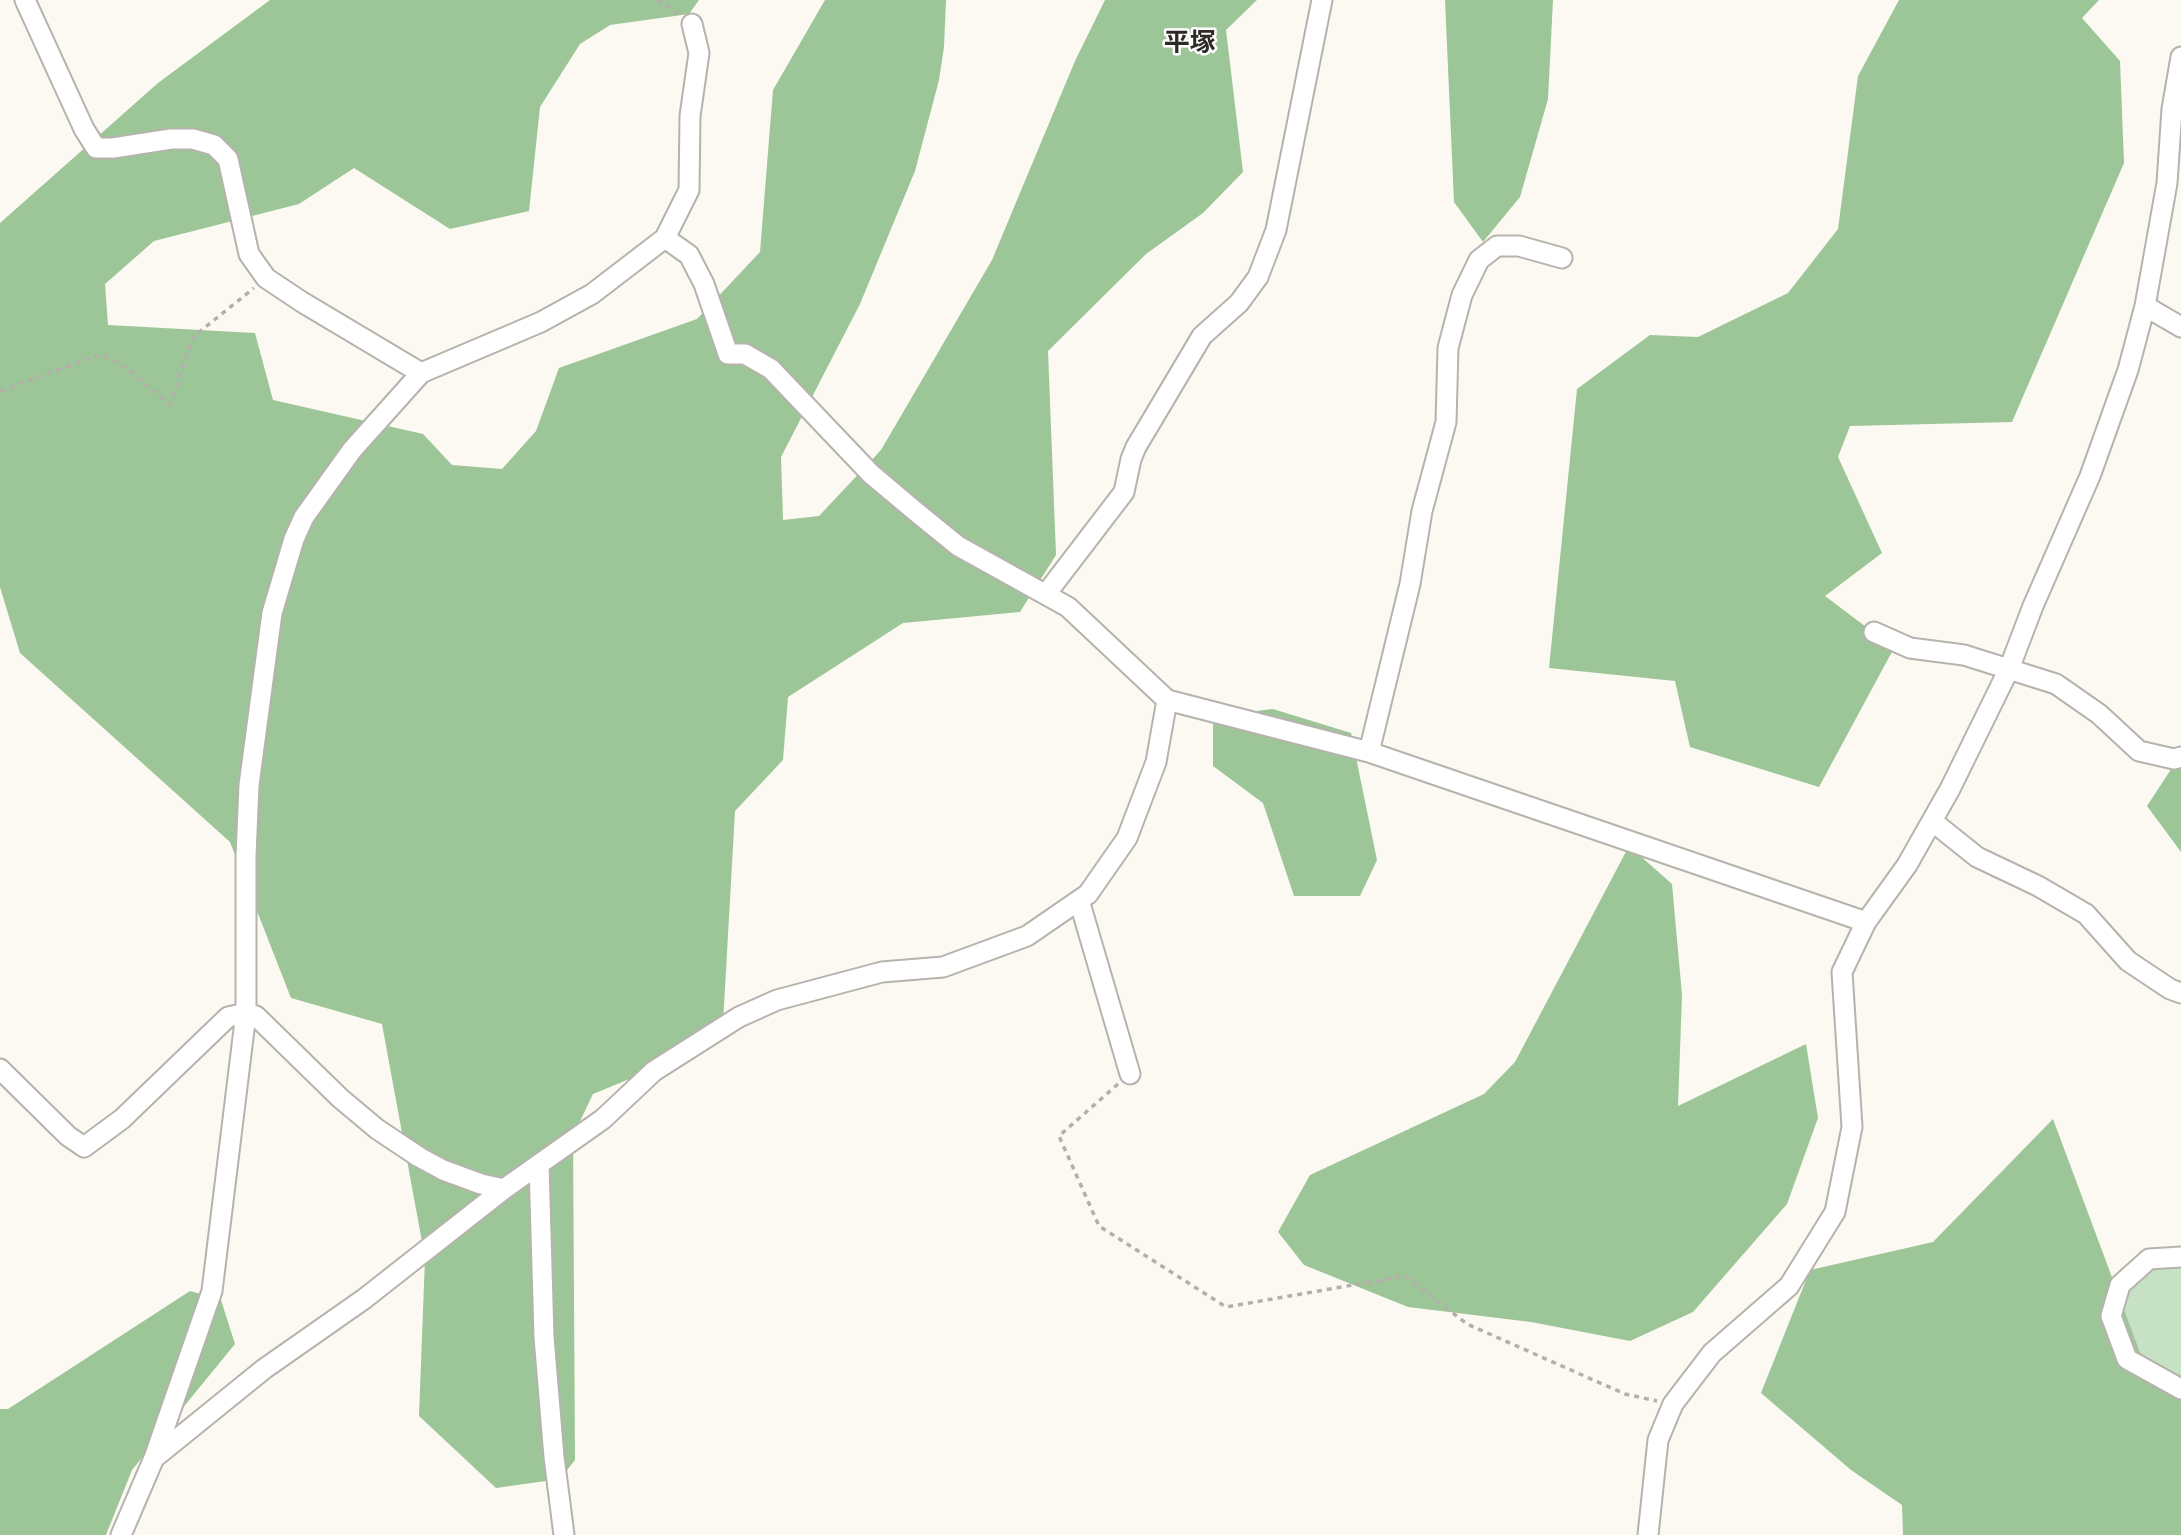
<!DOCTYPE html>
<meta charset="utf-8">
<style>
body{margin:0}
canvas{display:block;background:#fcf8f2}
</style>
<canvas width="2181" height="1535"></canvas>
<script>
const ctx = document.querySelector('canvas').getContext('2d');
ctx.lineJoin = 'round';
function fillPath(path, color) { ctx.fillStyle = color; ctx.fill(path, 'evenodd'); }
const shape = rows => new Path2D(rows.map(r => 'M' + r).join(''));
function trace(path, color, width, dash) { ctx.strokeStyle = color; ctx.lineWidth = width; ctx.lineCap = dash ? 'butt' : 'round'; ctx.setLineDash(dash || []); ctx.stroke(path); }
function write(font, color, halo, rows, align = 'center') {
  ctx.font = font + ' "Noto Sans","Noto Sans JP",sans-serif'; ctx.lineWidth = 5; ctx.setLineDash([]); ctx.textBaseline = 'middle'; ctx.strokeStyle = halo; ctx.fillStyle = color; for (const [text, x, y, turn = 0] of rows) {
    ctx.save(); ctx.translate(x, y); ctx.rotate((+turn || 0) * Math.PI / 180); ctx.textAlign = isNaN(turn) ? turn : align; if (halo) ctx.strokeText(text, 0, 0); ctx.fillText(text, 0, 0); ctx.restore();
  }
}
fillPath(shape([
 [2181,1261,2181,1385,2130,1357,2115,1317,2123,1288,2151,1262]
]), '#c6e1c4');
fillPath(shape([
 [270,0,699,0,689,14,610,25,580,44,540,107,529,211,450,229,354,168,299,204,154,241,105,284,108,325,255,333,273,400,423,434,452,465,502,469,536,431,559,368,697,319,760,252,773,90,825,0,946,0,944,47,939,80,915,171,860,304,781,457,783,520,819,516,881,450,992,260,1075,61,1105,0,1257,0,1226,30,1243,172,1203,213,1146,254,1048,351,1056,555,1020,612,903,623,788,697,783,760,735,811,722,1041,593,1094,573,1136,575,1460,560,1479,496,1488,419,1416,425,1258,382,1024,291,998,230,842,20,653,0,587,0,223,158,83],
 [1445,0,1553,0,1548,99,1520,197,1483,242,1454,202],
 [1899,0,2099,0,2082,18,2120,61,2124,163,2012,422,1850,426,1838,457,1882,553,1825,596,1894,648,1819,787,1690,747,1675,681,1549,668,1577,389,1650,335,1698,337,1788,293,1838,229,1858,76],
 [1273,709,1351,733,1377,860,1360,896,1294,896,1263,803,1213,766,1213,716],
 [2181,754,2181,852,2147,806],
 [1629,846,1672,884,1682,995,1678,1106,1806,1044,1818,1118,1787,1204,1693,1312,1630,1341,1531,1322,1408,1307,1304,1265,1278,1232,1310,1175,1484,1094,1515,1062],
 [2053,1119,2148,1374,2181,1401,2181,1535,1903,1535,1902,1505,1851,1470,1761,1393,1810,1270,1933,1242],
 [190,1291,221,1300,235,1344,132,1470,106,1535,0,1535,0,1409,8,1409]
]), '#9cc698');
const street = shape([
 [25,0,84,129,96,148,113,148,171,139,193,139,214,145,228,159,249,254,266,278,302,302,421,373],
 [2145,306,2181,327],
 [1046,594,1124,492,1131,459,1136,447,1202,336,1239,303,1258,277,1276,230,1322,0],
 [1874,632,1910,648,1964,655,2056,684,2099,714,2139,751,2174,759,2181,757],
 [1167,700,1369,752,1866,922],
 [1369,752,1410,584,1422,511,1446,422,1448,348,1462,295,1479,260,1497,246,1519,246,1562,258],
 [1932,821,1977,857,2038,886,2086,914,2128,961,2170,989,2181,993],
 [1079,900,1130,1074],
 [0,1069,68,1136,84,1147,122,1119,228,1017,246,1013,256,1016,340,1098,377,1129,419,1157,443,1170,481,1184,504,1189],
 [539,1164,544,1337,554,1457,564,1535],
 [2181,1257,2149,1259,2120,1285,2111,1316,2127,1359,2181,1389],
 [154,1458,264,1369,364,1299,504,1189,603,1119,654,1071,739,1017,777,1000,882,972,943,967,1027,936,1088,894,1127,838,1156,762,1167,700,1068,607,958,546,915,511,871,474,771,369,745,354,728,354,704,284,689,255,665,238],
 [121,1535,154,1458,212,1291,246,1013,246,856,249,785,272,613,294,539,304,517,352,450,421,373,541,322,592,294,665,238,689,190,690,116,699,53,692,24],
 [1648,1535,1658,1440,1673,1404,1712,1353,1789,1286,1835,1212,1852,1127,1842,972,1866,922,1907,865,1950,789,2009,669,2033,606,2090,476,2128,370,2145,306,2167,183,2172,109,2181,57]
]);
trace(street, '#b6b3ad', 23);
trace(shape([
 [658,0,680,15],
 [0,391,99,355,116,361,170,404,193,337,254,288],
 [1118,1084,1059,1136,1099,1226,1226,1307,1405,1276,1467,1324,1625,1394,1657,1401]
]), '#b3afab', 3.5, [5, 5]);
trace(street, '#fff', 19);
write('bold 26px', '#2e2b27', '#fff', [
 ["平塚",1190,44]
]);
</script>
